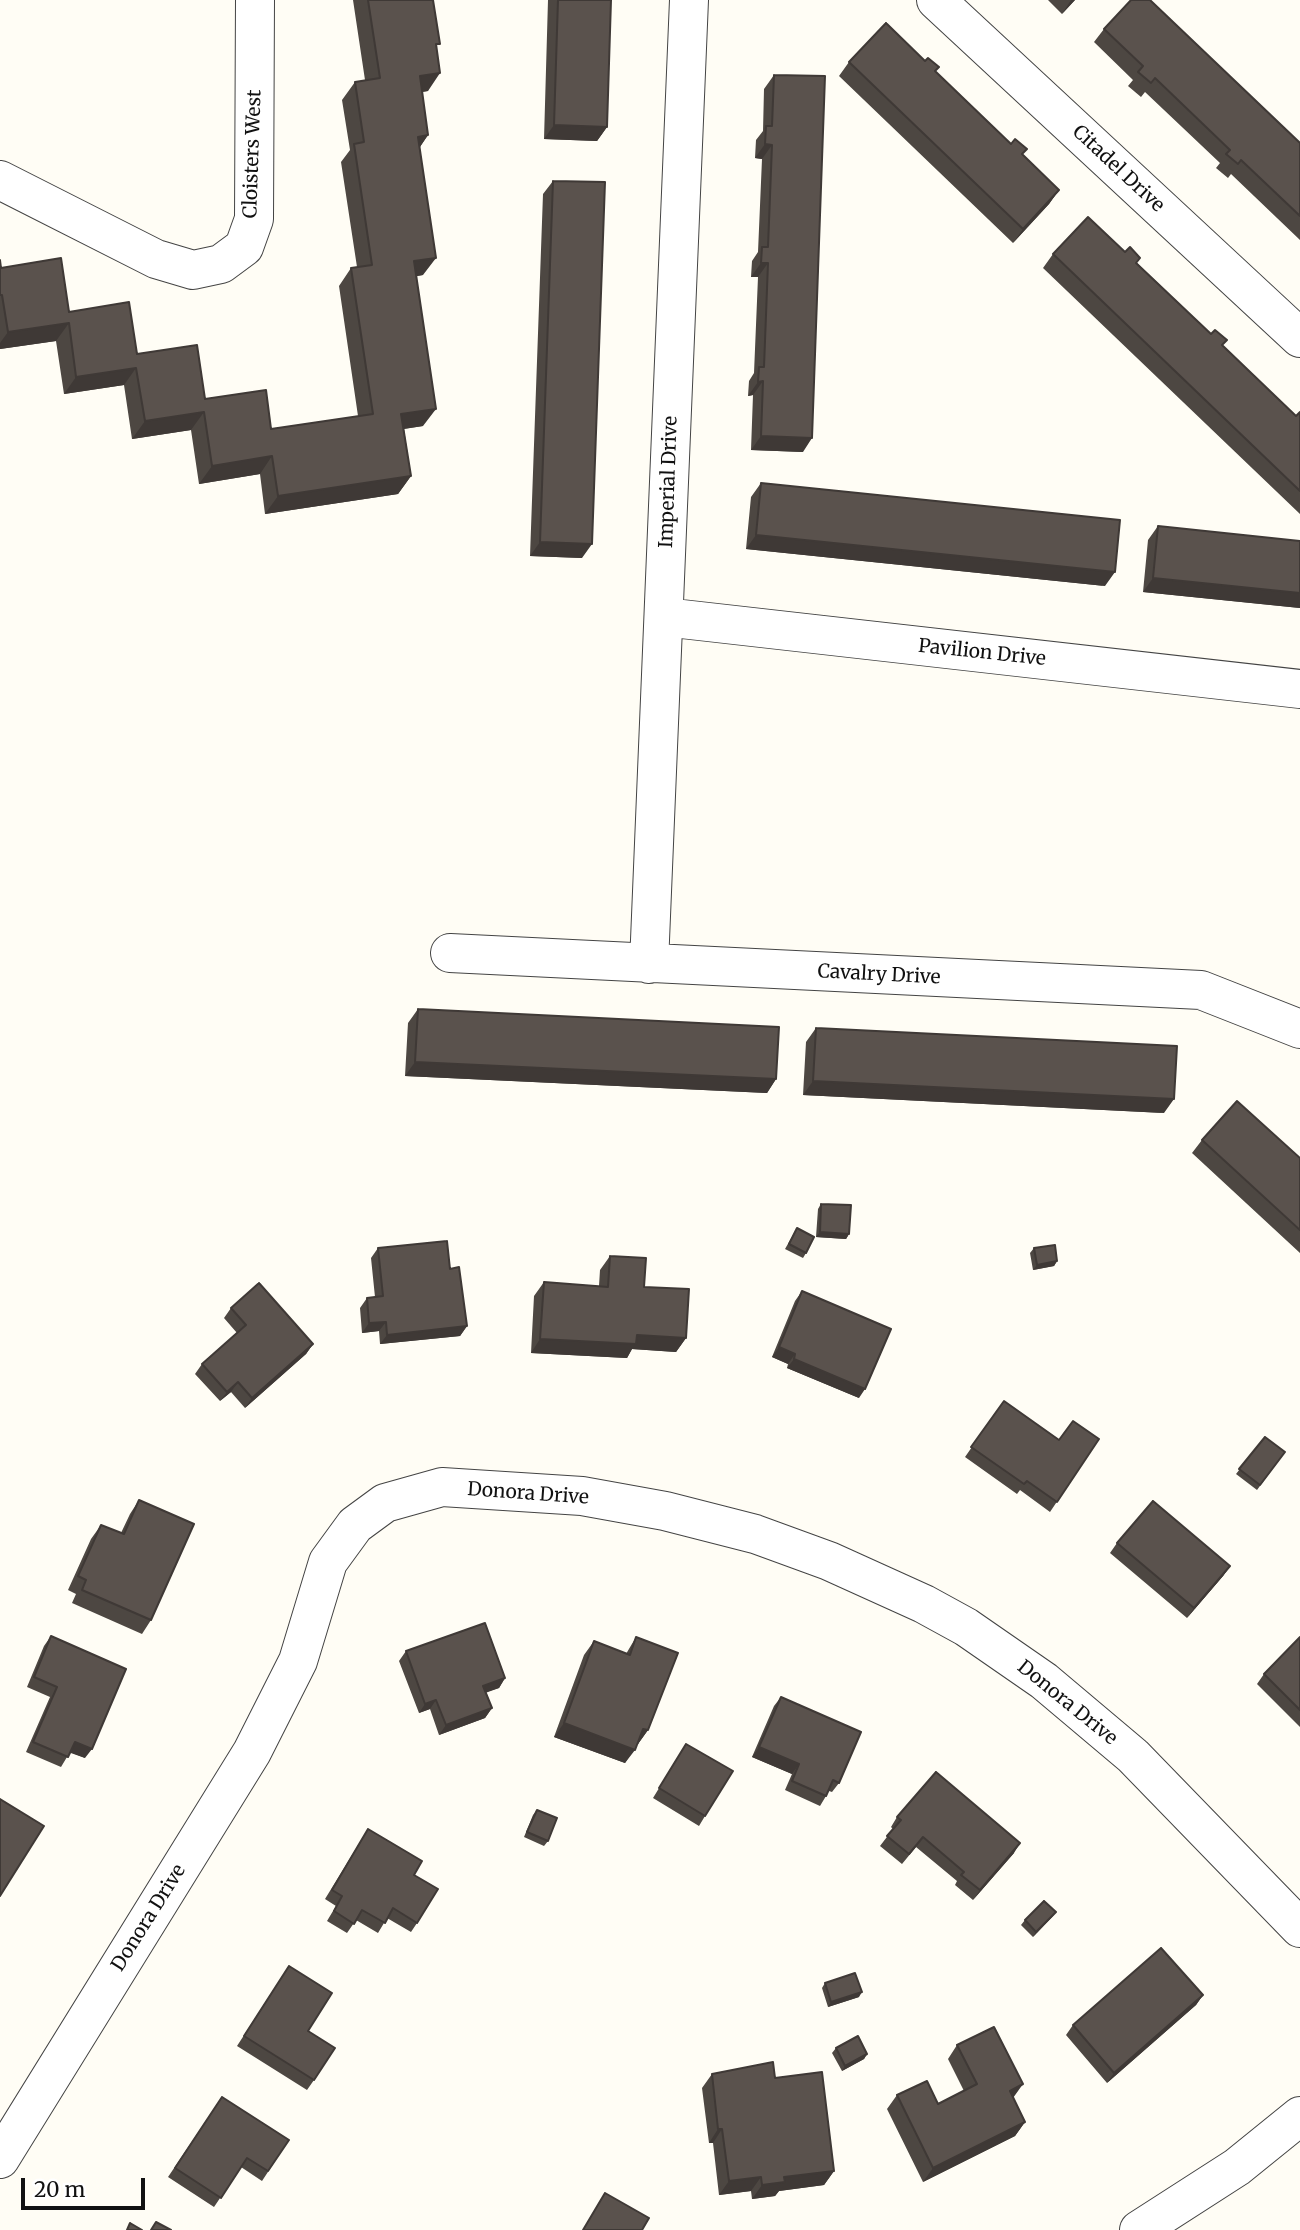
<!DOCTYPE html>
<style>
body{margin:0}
#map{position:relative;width:1300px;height:2230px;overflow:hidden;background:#fffdf5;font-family:Merriweather,serif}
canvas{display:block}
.scale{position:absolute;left:21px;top:2178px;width:124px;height:32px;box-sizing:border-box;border:4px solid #111;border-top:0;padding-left:9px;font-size:21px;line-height:24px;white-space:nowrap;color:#111;-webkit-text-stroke:5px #fff;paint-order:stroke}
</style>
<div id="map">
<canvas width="1300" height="2230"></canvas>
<div class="scale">20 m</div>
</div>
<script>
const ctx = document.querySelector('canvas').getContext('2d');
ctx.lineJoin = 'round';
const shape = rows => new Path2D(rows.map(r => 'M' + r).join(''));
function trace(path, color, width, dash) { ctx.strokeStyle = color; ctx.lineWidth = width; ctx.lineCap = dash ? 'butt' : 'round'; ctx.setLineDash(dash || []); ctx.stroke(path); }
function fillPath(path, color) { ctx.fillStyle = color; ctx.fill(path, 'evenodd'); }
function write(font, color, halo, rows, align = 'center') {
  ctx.font = font + ' Merriweather,serif'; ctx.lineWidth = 7; ctx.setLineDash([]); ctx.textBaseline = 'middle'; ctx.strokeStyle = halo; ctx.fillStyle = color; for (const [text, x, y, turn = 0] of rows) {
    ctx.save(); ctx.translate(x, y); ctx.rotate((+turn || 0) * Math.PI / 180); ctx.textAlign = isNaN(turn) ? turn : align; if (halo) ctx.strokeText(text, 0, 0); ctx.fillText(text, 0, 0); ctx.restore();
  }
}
const street = shape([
 [936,0,1300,338],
 [0,180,156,259,193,270,221,264,244,247,254,219,255,0],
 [664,617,1300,689],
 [450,953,1201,990,1300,1029],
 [649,964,689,0],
 [0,2159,252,1752,298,1661,328,1562,355,1525,385,1503,442,1487,582,1496,665,1511,755,1534,829,1561,924,1604,966,1627,1044,1681,1133,1756,1300,1928],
 [1139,2230,1237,2167,1300,2116]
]);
trace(street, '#444', 40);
trace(street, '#fff', 38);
fillPath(shape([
 [353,0,433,0,436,49,428,91,422,92,428,135,419,148,423,275,416,276,423,426,404,429,411,476,398,494,265,514,260,474,199,484,191,430,132,439,124,385,64,394,56,341,0,349,0,260,1,268,205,399,271,429,358,416,339,286,351,268,357,267,341,162,350,150,342,100,355,82,365,80],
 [548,0,611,0,607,127,597,141,544,139],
 [1048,0,1075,0,1062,14],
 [1104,29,1300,143,1300,240,1231,174,1228,178,1216,168,1220,163,1145,92,1141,97,1128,86,1133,80,1094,42],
 [849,62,935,71,1059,190,1049,204,1013,243,839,76],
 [774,75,803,452,751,450,753,395,748,396,749,381,754,373,758,277,751,277,752,261,758,252,762,159,755,158,756,140,763,131,764,89],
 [553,181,582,558,530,556,543,194],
 [1053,254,1137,263,1296,416,1300,412,1300,514,1043,268],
 [761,483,1105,586,746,549,751,497],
 [1158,526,1300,541,1300,608,1143,592,1148,540],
 [418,1009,776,1079,767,1093,405,1076,408,1023],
 [816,1028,1164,1113,803,1095,806,1042],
 [1202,1140,1300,1158,1300,1253,1192,1153],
 [821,1204,849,1234,846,1239,816,1237,818,1209],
 [797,1228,806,1253,803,1258,785,1249],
 [378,1248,450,1269,467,1326,460,1336,380,1344,379,1331,362,1333,360,1308,367,1298,375,1297,371,1258],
 [1034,1248,1057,1261,1054,1266,1033,1270,1030,1253],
 [610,1256,644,1287,686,1338,676,1352,632,1349,627,1358,531,1353,534,1296,544,1282,599,1286,600,1270],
 [802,1291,859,1398,787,1368,788,1364,772,1357,795,1301],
 [231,1308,313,1344,306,1354,245,1408,231,1392,220,1401,195,1374,202,1364,237,1333,224,1318],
 [1004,1401,1059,1440,1099,1439,1050,1512,1020,1490,1017,1494,965,1457],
 [1265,1437,1285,1452,1257,1490,1236,1474],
 [139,1500,151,1620,142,1634,72,1603,76,1594,68,1590,91,1539,101,1525,121,1533,130,1514],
 [1117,1543,1230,1566,1223,1576,1187,1618,1110,1553],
 [51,1636,85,1758,70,1752,61,1767,26,1752,50,1697,27,1687,44,1646],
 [636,1637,648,1730,638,1744,637,1744,625,1763,554,1737,584,1655,594,1641,626,1654],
 [1300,1637,1300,1727,1257,1684,1264,1674],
 [406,1651,505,1678,499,1688,486,1692,492,1708,485,1718,439,1735,430,1709,419,1713,399,1661],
 [781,1697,839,1783,832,1792,829,1791,820,1806,785,1790,792,1774,752,1757,774,1706],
 [686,1744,705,1816,699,1826,653,1798],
 [537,1810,548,1841,544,1846,524,1837,533,1815],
 [897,1817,1014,1853,973,1900,955,1885,957,1881,916,1847,902,1864,880,1846,893,1829,891,1827],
 [368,1829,414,1875,417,1923,411,1932,387,1918,378,1933,356,1920,347,1933,327,1921,336,1906,325,1899],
 [1056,1912,1052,1917,1033,1937,1021,1925,1025,1920],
 [289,1966,308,2031,314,2080,307,2090,237,2046],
 [825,1983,859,1997,828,2007,822,1988],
 [1203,1995,1196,2005,1107,2083,1066,2035,1073,2025],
 [957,2045,1013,2098,1025,2122,1015,2136,923,2182,887,2109,897,2095,938,2104,964,2091,948,2059],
 [836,2048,867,2054,864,2059,842,2071,832,2053],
 [712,2074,775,2078,834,2171,824,2185,779,2191,775,2196,752,2199,751,2191,719,2195,713,2143,709,2143,702,2088],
 [222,2097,289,2140,262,2181,241,2167,214,2207,168,2177]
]), '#4d4742');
fillPath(shape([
 [1071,0,1075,0,1062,14],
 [440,73,428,91,407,94,420,76],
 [554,125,607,127,597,141,544,139],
 [428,135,416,153,418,137],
 [765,144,772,145,762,159,755,158],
 [1059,190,1049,204,1013,243,1023,229],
 [436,258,423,275,401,279,414,261],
 [761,263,768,263,758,277,751,277],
 [69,323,56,341,0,349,0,343,8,332],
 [136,368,124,385,64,394,76,377],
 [763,381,753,395,748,396,758,382],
 [436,409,423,426,389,431,401,414],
 [204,412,191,430,132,439,145,421],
 [761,436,812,438,803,452,751,450],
 [272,456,260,474,199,484,212,466],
 [411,476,398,494,265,514,278,496],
 [756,535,1115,572,1105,586,746,549],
 [540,542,592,544,582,558,530,556],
 [1153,578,1300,593,1300,608,1143,592],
 [415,1062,776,1079,767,1093,405,1076],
 [813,1081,1174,1099,1164,1113,803,1095],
 [820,1232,849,1234,846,1239,816,1237],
 [1057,1261,1054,1266,1033,1270,1037,1265],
 [386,1322,379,1331,362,1333,369,1323],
 [467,1326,460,1336,380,1344,387,1335],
 [637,1335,686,1338,676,1352,632,1349,627,1358,531,1353,540,1339],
 [313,1344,306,1354,245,1408,252,1398],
 [779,1347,795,1354,788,1364,772,1357],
 [794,1359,865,1389,859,1398,787,1368],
 [238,1382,231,1392,220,1401,227,1392],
 [1230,1566,1223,1576,1187,1618,1194,1608],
 [505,1678,499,1688,477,1696,483,1686],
 [436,1700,430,1709,419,1713,425,1704],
 [492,1708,485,1718,439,1735,446,1725],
 [564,1723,635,1750,625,1763,554,1737],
 [643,1729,648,1730,638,1744,634,1742],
 [75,1742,92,1749,85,1758,68,1752],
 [759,1747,799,1764,792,1774,752,1757],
 [1020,1843,1014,1853,973,1900,980,1890],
 [1056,1912,1052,1917,1033,1937,1036,1932],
 [862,1992,859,1997,828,2007,831,2002],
 [1203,1995,1196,2005,1107,2083,1114,2073],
 [867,2054,864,2059,842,2071,845,2066],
 [1023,2084,1013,2098,1010,2091],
 [1025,2122,1015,2136,923,2182,933,2168],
 [718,2129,722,2129,713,2143,709,2143],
 [834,2171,824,2185,779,2191,775,2196,752,2199,762,2185,784,2177],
 [761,2177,751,2191,719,2195,729,2181]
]), '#3f3936');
const building = shape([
 [368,0,433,0,440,44,436,44,440,73,420,76,428,135,418,137,436,258,414,261,436,409,401,414,411,476,278,496,272,456,212,466,204,412,145,421,136,368,76,377,69,323,8,332,2,295,0,295,0,260,1,268,61,258,69,312,129,302,137,354,197,345,205,399,266,390,271,429,373,414,351,268,372,265,354,144,364,142,355,82,380,78,368,0],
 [558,0,611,0,607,127,554,125,558,0],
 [1131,0,1150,0,1300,143,1300,216,1241,160,1238,164,1226,154,1230,150,1155,78,1151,83,1138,72,1143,66,1104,29,1131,0],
 [886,23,925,61,928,58,939,67,935,71,1011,144,1015,139,1027,149,1022,154,1059,190,1023,229,849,62,886,23],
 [774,75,825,76,812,438,761,436,763,381,758,382,759,367,764,367,768,263,761,263,762,247,768,247,772,145,765,144,766,126,772,126,774,75],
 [553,181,605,182,592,544,540,542,553,181],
 [1088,217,1125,252,1130,247,1140,258,1136,263,1211,334,1215,330,1227,340,1222,345,1296,416,1300,412,1300,491,1053,254,1088,217],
 [761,483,1120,520,1115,572,756,535,761,483],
 [1158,526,1300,541,1300,593,1153,578,1158,526],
 [418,1009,779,1027,776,1079,415,1062,418,1009],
 [816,1028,1177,1046,1174,1099,813,1081,816,1028],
 [1237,1101,1300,1158,1300,1230,1202,1140,1237,1101],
 [821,1204,851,1205,849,1234,820,1232,821,1204],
 [797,1228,814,1237,806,1253,789,1244,797,1228],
 [447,1241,450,1269,459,1267,467,1326,387,1335,386,1322,369,1323,367,1298,383,1296,378,1248,447,1241],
 [1055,1245,1057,1261,1037,1265,1034,1248,1055,1245],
 [610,1256,646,1258,644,1287,689,1289,686,1338,637,1335,636,1344,540,1339,544,1282,608,1287,610,1256],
 [259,1283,313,1344,252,1398,238,1382,227,1392,202,1364,246,1325,231,1308,259,1283],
 [802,1291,891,1329,865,1389,794,1359,795,1354,779,1347,802,1291],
 [1004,1401,1059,1440,1073,1421,1099,1439,1057,1502,1027,1481,1024,1484,971,1447,1004,1401],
 [1265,1437,1285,1452,1260,1485,1239,1469,1265,1437],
 [139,1500,194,1524,151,1620,82,1590,86,1580,78,1576,101,1525,124,1534,139,1500],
 [1153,1501,1230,1566,1194,1608,1117,1543,1153,1501],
 [485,1623,505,1678,483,1686,492,1708,446,1725,436,1700,425,1704,406,1651,485,1623],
 [51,1636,126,1669,92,1749,75,1742,68,1757,33,1742,57,1687,34,1677,51,1636],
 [636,1637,678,1653,648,1730,643,1729,635,1750,564,1723,594,1641,630,1655,636,1637],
 [1300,1637,1300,1710,1264,1674,1300,1637],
 [781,1697,861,1732,839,1783,833,1780,826,1796,792,1781,799,1764,759,1747,781,1697],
 [686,1744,733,1771,705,1816,659,1788,686,1744],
 [936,1772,1020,1843,980,1890,961,1875,964,1872,923,1837,909,1854,887,1836,901,1820,897,1817,936,1772],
 [0,1799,44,1826,0,1896,0,1799],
 [537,1810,557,1818,548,1841,527,1832,537,1810],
 [368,1829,422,1861,414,1875,438,1889,417,1923,393,1908,385,1923,362,1910,354,1924,334,1911,342,1896,332,1890,368,1829],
 [1044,1901,1056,1912,1036,1932,1025,1920,1044,1901],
 [1161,1948,1203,1995,1114,2073,1073,2025,1161,1948],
 [289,1966,332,1993,308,2031,335,2048,314,2080,244,2036,289,1966],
 [855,1973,862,1992,831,2002,825,1983,855,1973],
 [994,2027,1023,2084,1010,2091,1025,2122,933,2168,897,2095,927,2081,938,2104,977,2084,957,2045,994,2027],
 [858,2036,867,2054,845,2066,836,2048,858,2036],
 [773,2062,775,2078,822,2072,834,2171,784,2177,785,2182,762,2185,761,2177,729,2181,722,2129,718,2129,712,2074,773,2062],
 [222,2097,289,2140,268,2171,247,2158,221,2198,175,2168,222,2097],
 [605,2193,649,2218,642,2230,583,2230,605,2193],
 [156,2222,171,2230,151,2230,156,2222],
 [130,2223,142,2230,127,2230,130,2223]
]);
fillPath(building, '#5a524d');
trace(building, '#3f3936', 2);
write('19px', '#111', '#fff', [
 ["Cloisters West",253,154,-88],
 ["Citadel Drive",1118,169,43],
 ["Imperial Drive",669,482,-88],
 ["Pavilion Drive",982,653,6],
 ["Cavalry Drive",879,975,3],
 ["Donora Drive",528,1494,4],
 ["Donora Drive",1067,1703,39],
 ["Donora Drive",149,1918,-58]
]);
</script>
